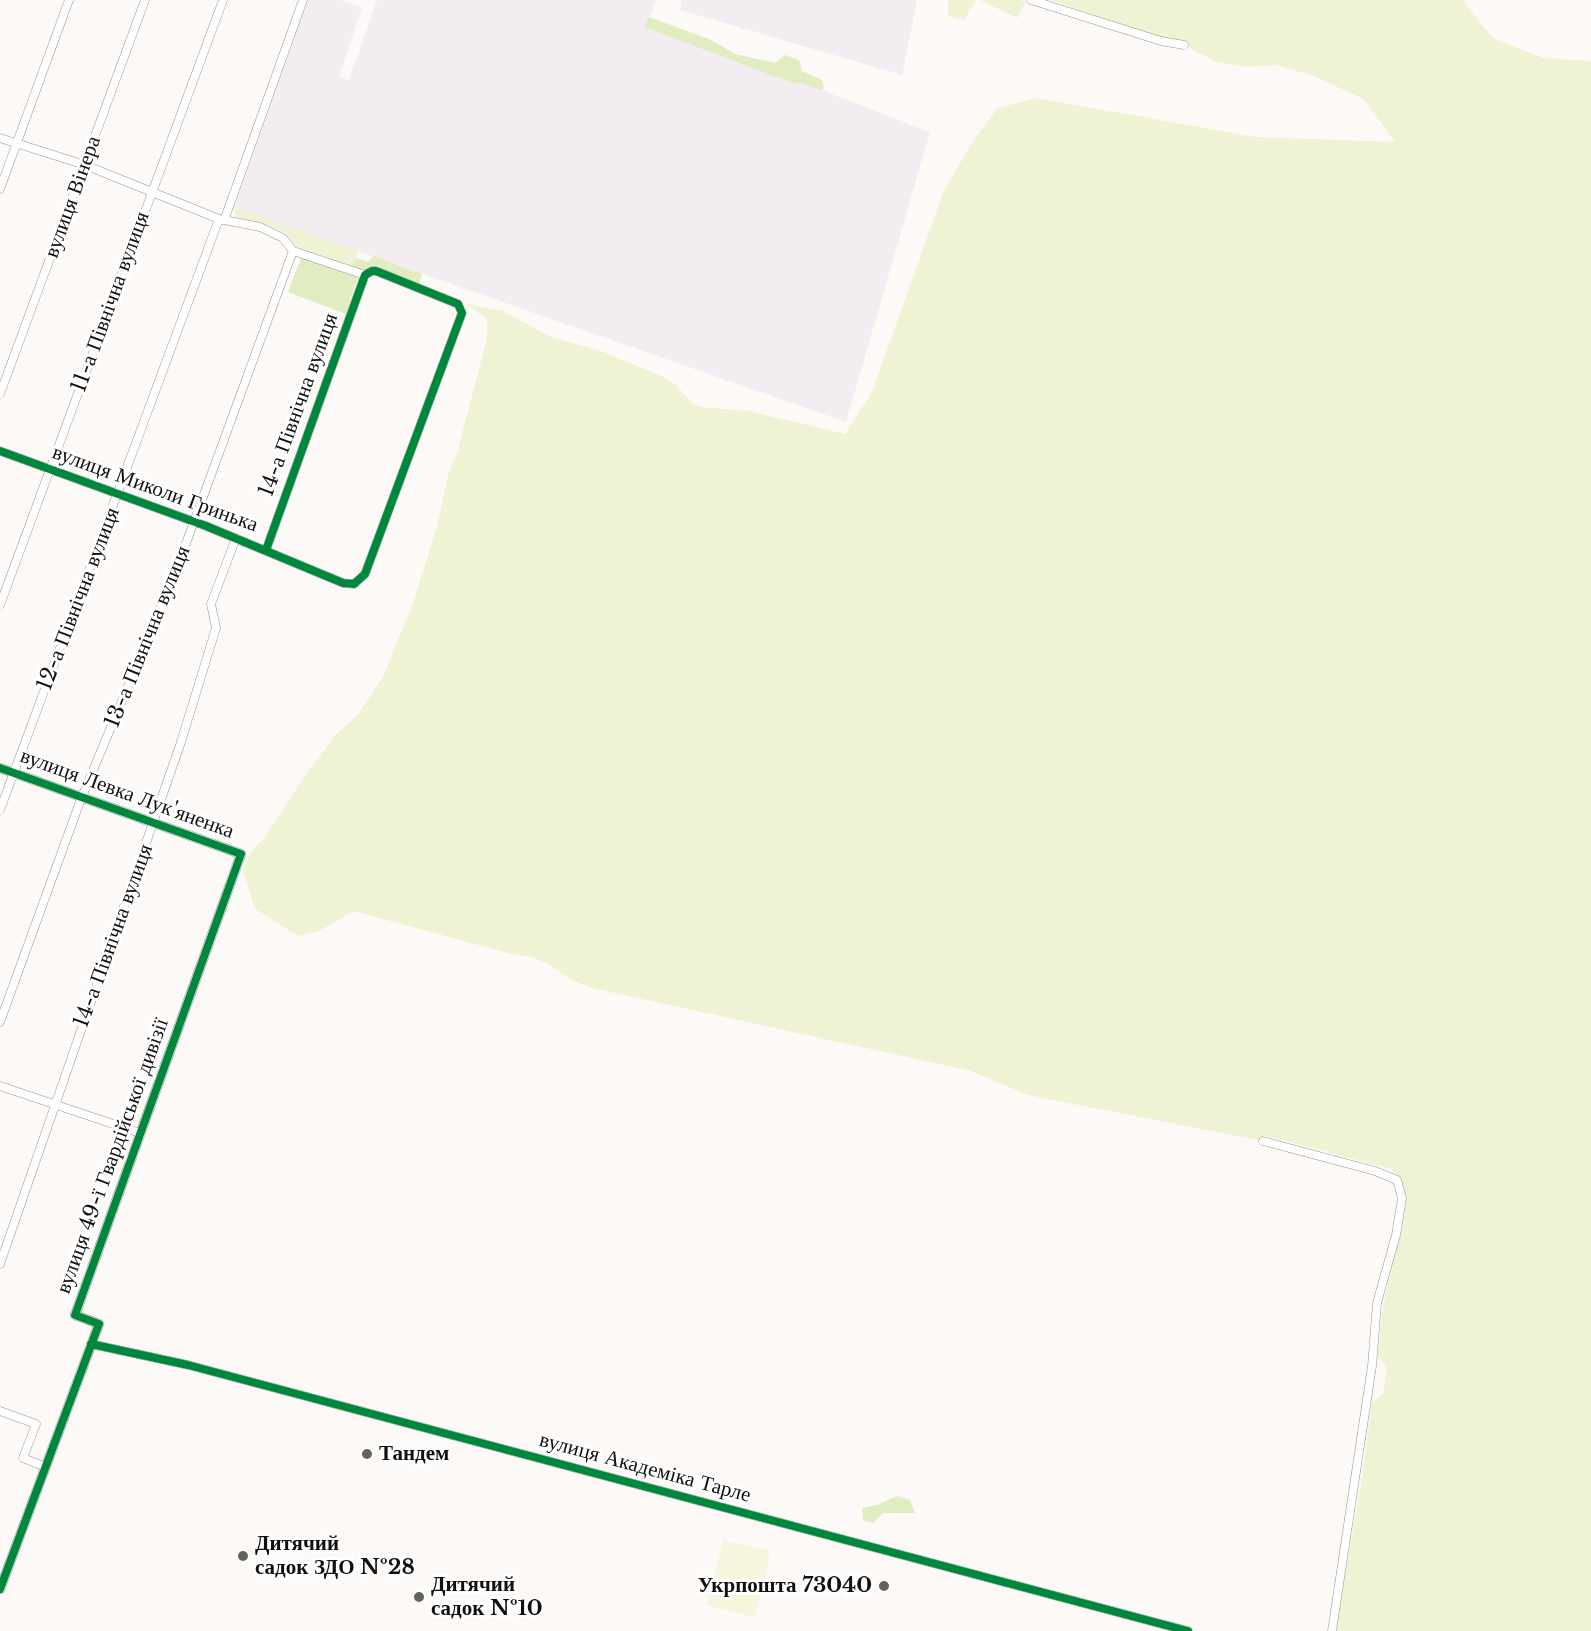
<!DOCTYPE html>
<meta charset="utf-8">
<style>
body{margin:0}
canvas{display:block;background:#fcf9f6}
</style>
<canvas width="1591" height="1631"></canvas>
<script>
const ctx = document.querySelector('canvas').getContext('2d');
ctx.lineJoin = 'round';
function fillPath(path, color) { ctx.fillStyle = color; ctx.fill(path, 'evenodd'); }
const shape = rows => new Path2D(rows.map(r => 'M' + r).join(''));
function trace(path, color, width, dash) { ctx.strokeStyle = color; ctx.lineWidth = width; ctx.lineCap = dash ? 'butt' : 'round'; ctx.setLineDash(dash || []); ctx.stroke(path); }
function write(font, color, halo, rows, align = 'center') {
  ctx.font = font + ' "Libre Baskerville",serif'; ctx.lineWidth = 6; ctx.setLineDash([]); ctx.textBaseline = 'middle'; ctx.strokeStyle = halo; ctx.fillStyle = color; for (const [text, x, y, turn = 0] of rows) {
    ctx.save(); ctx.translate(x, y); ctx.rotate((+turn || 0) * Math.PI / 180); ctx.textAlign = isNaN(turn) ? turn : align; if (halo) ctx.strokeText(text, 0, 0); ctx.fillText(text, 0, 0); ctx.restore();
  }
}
fillPath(shape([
 [308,0,340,0,362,7,339,77,349,80,377,0,656,0,648,23,930,132,846,422,234,208],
 [682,0,917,0,902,75,680,10]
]), '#f3edf2');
fillPath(shape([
 [948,0,976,0,964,20,948,16],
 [980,0,1020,0,1026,2,1017,18],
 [1051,0,1462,0,1494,39,1544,58,1591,61,1591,1631,1335,1631,1362,1479,1372,1402,1383,1394,1387,1366,1377,1358,1383,1307,1406,1197,1401,1178,1391,1169,1264,1135,1263,1141,1028,1095,971,1071,592,988,571,980,552,966,532,957,508,953,354,911,319,931,298,936,255,909,243,871,250,853,265,837,308,771,336,734,357,716,383,677,413,603,437,527,448,475,458,450,487,338,487,319,466,304,503,311,551,337,601,351,661,376,676,385,692,403,700,407,748,411,845,434,872,392,944,190,975,138,998,108,1036,98,1255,137,1395,142,1363,99,1314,76,1277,65,1247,67,1216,62,1179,42,1149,35],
 [234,208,358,251,356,258,352,265,346,267,299,251,285,232,260,223,236,218]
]), '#eff3d4');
fillPath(shape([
 [649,17,709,39,735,54,775,63,785,55,799,60,802,71,822,80,824,88,821,90,800,82,795,84,644,27],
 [302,256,358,276,346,314,288,292],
 [373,256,422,274,419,284,371,268,362,272,346,267,352,265,356,258,368,262],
 [897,1496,910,1500,915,1513,883,1513,873,1523,863,1520,862,1508,877,1505]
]), '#e2ecc1');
fillPath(shape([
 [723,1540,771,1551,755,1617,707,1605]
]), '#f6f6de');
const minor = shape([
 [1031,0,1161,41,1184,45],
 [0,138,85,165,219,219,260,227,283,238,293,251,365,275],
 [0,189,69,0],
 [225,218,303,0],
 [0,394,145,0],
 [0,451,206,526,343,583,354,584,365,574,462,313,458,304,376,271,372,271,365,275,266,550],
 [0,605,223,0],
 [0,810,219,219],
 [0,1022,81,799,173,579,293,251],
 [0,1086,140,1133],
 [1263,1141,1375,1171,1397,1180,1402,1198,1396,1235,1377,1303,1372,1366,1332,1631],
 [0,1264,181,742,216,628,211,604,236,538],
 [91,1344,188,1365,1188,1631],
 [0,1411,36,1424,23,1458,46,1467]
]);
const tertiary = shape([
 [0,768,241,854,75,1315,99,1324,0,1589]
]);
trace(minor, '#969594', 9);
trace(tertiary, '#969594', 10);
trace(minor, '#fffefe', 8);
trace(tertiary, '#fffefe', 9);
trace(shape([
 [0,451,206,526,343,583,354,584,365,574,462,313,458,304,376,271,372,271,365,275,266,550],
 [0,768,241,854,75,1315,99,1324,0,1589],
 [91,1344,188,1365,1188,1631]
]), '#00873e', 8);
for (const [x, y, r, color] of [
 [367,1454,6,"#636260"],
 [243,1556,6,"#636260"],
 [884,1586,6,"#636260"],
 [419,1597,6,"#636260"]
]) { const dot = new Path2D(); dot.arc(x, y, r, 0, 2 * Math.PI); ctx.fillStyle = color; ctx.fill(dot); trace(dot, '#fff', 2); }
write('21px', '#101010', '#fff', [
 ["вулиця Вінера",73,197,-70],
 ["11-а Північна вулиця",111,302,-70],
 ["14-а Північна вулиця",299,405,-70],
 ["вулиця Миколи Гринька",155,489,20],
 ["12-а Північна вулиця",79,599,-69],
 ["13-а Північна вулиця",148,637,-68],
 ["вулиця Левка Лук'яненка",127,794,20],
 ["14-а Північна вулиця",114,936,-70],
 ["вулиця 49-ї Гвардійської дивізії",113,1156,-70],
 ["вулиця Академіка Тарле",645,1468,15]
]);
write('bold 21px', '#101010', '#fff', [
 ["Тандем",379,1454],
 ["Дитячий",255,1544],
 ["садок ЗДО №28",255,1568],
 ["Дитячий",431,1585],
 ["садок №10",431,1609],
 ["Укрпошта 73040",872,1586,"right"]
], 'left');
</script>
